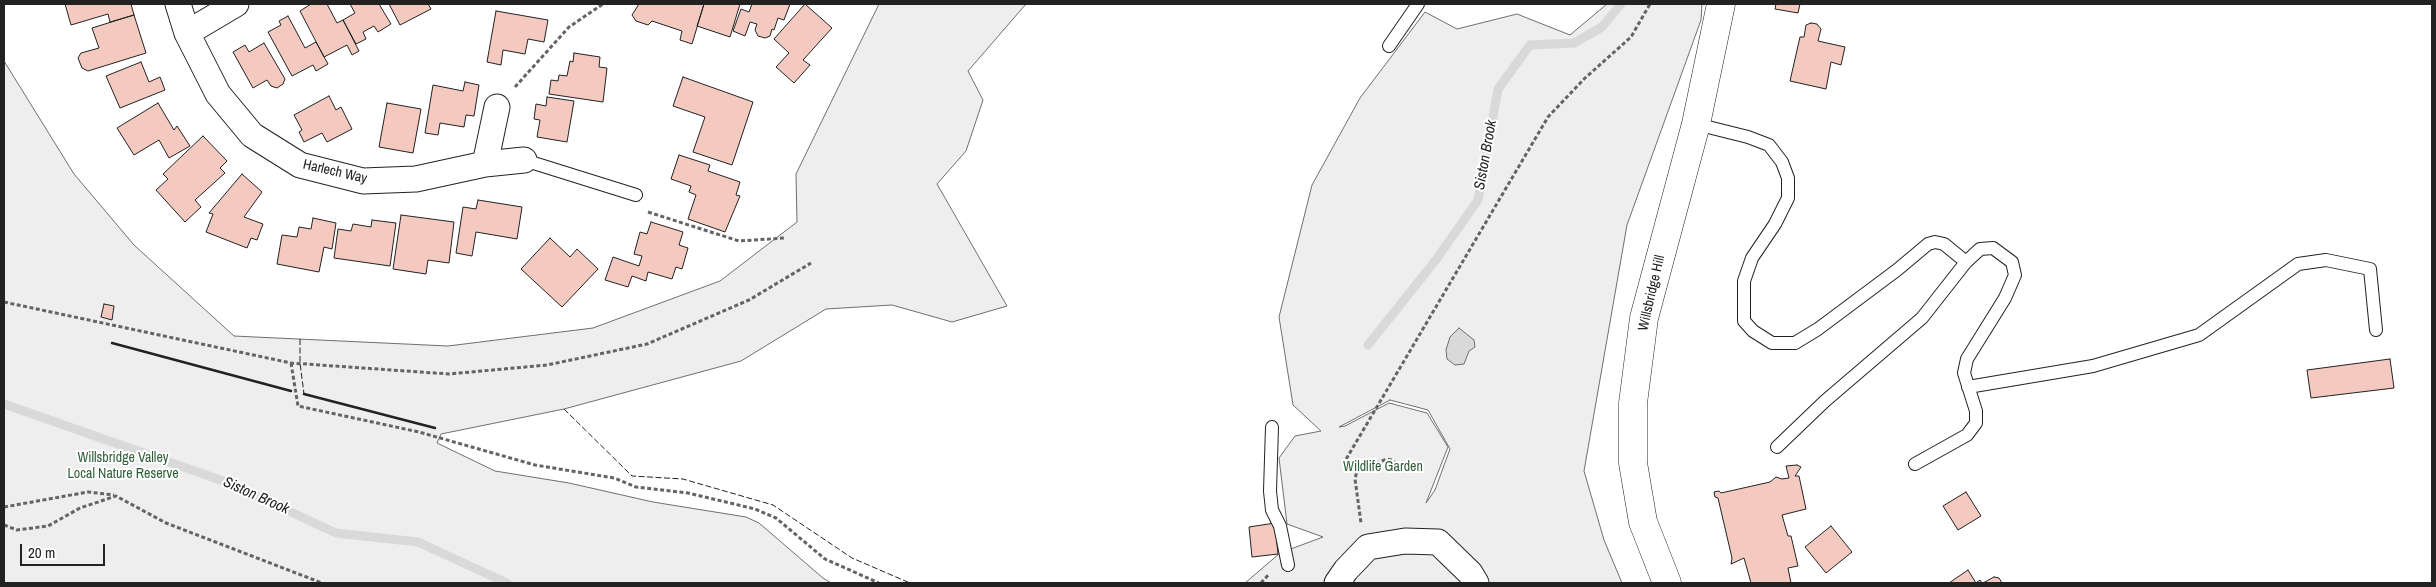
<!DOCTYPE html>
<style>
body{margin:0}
#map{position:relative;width:2436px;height:587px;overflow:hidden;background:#fff;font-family:"Archivo Narrow",sans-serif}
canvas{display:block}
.frame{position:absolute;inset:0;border:5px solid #222;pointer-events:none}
.scale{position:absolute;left:20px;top:544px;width:85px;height:22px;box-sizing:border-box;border:2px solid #222;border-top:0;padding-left:6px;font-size:15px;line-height:18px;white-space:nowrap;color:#222;-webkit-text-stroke:4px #fff;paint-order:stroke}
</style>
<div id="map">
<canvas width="2436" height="587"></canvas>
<div class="frame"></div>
<div class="scale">20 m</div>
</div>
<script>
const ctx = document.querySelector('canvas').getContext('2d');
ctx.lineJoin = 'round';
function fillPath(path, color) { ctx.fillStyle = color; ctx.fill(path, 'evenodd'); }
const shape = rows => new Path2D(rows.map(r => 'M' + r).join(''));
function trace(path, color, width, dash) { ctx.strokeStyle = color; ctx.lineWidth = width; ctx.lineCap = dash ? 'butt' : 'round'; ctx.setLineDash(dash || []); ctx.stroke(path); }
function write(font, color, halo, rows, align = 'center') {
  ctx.font = font + ' "Archivo Narrow",sans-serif'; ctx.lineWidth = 4; ctx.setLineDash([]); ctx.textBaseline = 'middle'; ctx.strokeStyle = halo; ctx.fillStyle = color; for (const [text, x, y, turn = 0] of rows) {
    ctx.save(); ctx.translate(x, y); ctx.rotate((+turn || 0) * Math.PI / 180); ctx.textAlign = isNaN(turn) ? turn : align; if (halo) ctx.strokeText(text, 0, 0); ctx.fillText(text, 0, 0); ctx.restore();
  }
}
const green = shape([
 [879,4,1026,4,968,71,983,100,966,151,937,184,1007,306,952,322,892,305,826,309,741,361,564,409,441,434,437,443,495,471,569,483,653,502,746,517,759,523,823,578,831,583,4,583,4,61,74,174,134,245,234,336,448,346,593,328,720,281,797,222,796,174,879,4],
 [1607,4,1702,4,1701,20,1627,225,1584,471,1604,540,1622,583,1245,583,1280,553,1323,537,1287,524,1279,458,1295,436,1321,431,1293,405,1279,317,1312,185,1360,98,1425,12,1457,29,1517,14,1570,35,1607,4],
 [1390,400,1428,410,1450,449,1435,490,1426,503,1448,447,1427,413,1389,403,1345,426,1339,427,1390,400]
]);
fillPath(green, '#eee');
trace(green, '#6f6f6f', 1);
const water = shape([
 [1459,328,1474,340,1475,347,1469,351,1464,364,1455,365,1447,359,1446,350,1450,337,1459,328]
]);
fillPath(water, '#d9d9d9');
trace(water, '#6f6f6f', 1);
trace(shape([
 [1368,345,1435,261,1478,200,1498,89,1530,45,1574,43,1602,27,1621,4],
 [4,404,226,482,336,533,418,542,507,583]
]), '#d9d9d9', 9);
const building = shape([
 [65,4,131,4,134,15,110,22,108,14,71,25,65,4],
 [311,4,327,4,337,23,343,20,359,51,352,55,347,45,324,57,300,11,311,4],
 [350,4,379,4,391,24,378,32,374,26,363,32,366,39,356,44,343,20,355,13,350,4],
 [389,4,428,4,431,9,400,25,389,4],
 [639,4,704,4,692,44,680,40,682,31,652,21,648,25,636,21,632,15,639,4],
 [704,4,740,4,730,37,697,26,704,4],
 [752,4,790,4,784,20,778,18,774,30,772,29,770,36,765,38,758,36,755,30,757,24,750,22,745,36,733,31,741,9,749,12,752,4],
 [805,4,832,28,803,60,810,65,794,83,776,67,789,53,774,39,805,4],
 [1776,4,1800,4,1798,13,1775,9,1776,4],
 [496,11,548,20,544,42,528,39,525,54,503,50,501,65,487,62,496,11],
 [134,15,146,53,88,71,82,68,78,58,81,53,99,48,92,28,134,15],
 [288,16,305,48,316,42,328,64,316,71,313,65,292,76,268,32,281,25,279,21,288,16],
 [1811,23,1817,24,1821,29,1818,41,1845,47,1841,65,1831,62,1826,89,1790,81,1800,37,1804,37,1806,25,1811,23],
 [264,43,285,79,283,84,277,88,271,86,267,80,253,88,233,52,245,45,249,52,264,43],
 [574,53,600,57,599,67,607,68,603,102,549,94,551,80,558,81,559,75,567,76,570,61,573,62,574,53],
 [141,62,149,82,160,77,165,90,120,108,106,76,141,62],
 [683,77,753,102,732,165,693,152,705,117,673,106,683,77],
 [465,82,479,85,474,116,466,115,464,127,440,123,438,135,425,133,433,85,463,91,465,82],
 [329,96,336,110,341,107,352,129,327,142,322,133,304,142,299,132,302,130,294,115,329,96],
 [547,97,574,101,567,142,537,137,540,120,534,119,536,104,546,106,547,97],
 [158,103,174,130,177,126,190,146,169,158,159,140,134,155,117,128,158,103],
 [387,103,421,109,413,153,379,147,387,103],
 [203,136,227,161,220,168,225,173,195,200,201,207,185,222,156,190,168,179,163,174,203,136],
 [679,155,710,165,708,171,740,182,736,195,740,196,725,232,688,219,696,195,689,192,691,186,671,179,679,155],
 [242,174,262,192,244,217,263,224,257,240,251,238,247,248,206,232,213,214,209,213,242,174],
 [478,200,522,207,517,239,476,232,472,256,456,253,463,207,476,209,478,200],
 [401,215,454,222,449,263,428,260,426,274,393,269,401,215],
 [313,218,336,223,332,249,324,247,319,272,277,264,282,235,297,237,299,227,311,229,313,218],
 [372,220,396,223,390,266,334,258,338,229,351,231,353,224,371,227,372,220],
 [651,222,683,232,679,245,688,248,682,269,676,267,672,279,648,272,646,281,632,276,628,287,605,280,613,257,639,266,642,256,634,254,640,232,647,234,651,222],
 [550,238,570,257,577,249,598,269,562,307,521,269,550,238],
 [104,304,114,306,112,320,101,317,104,304],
 [2390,359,2394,388,2311,398,2307,370,2390,359],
 [1797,465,1801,467,1795,476,1799,476,1806,509,1782,515,1788,536,1791,536,1798,566,1788,568,1791,583,1751,583,1744,558,1731,564,1732,558,1718,498,1715,497,1714,492,1719,491,1721,493,1770,482,1776,477,1782,479,1789,478,1786,466,1797,465],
 [1966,492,1981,516,1958,530,1943,506,1966,492],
 [1275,523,1278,554,1252,557,1249,527,1275,523],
 [1831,526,1852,552,1826,573,1805,547,1831,526],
 [1968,570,1976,583,1980,580,1982,583,1949,583,1968,570],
 [1994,577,1999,578,2002,583,1983,583,1994,577]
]);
fillPath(building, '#f3c9c0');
trace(building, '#222', 1);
const lane = shape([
 [1389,46,1418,4],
 [1696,124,1748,137,1769,145,1782,162,1788,178,1788,198,1775,224,1752,258,1744,281,1744,321,1753,331,1772,343,1795,343,1818,329,1897,270,1928,244,1935,242,1944,244,1966,262,1922,318,1825,401,1777,447],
 [524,160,636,195],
 [1968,387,2093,366,2199,335,2298,264,2326,260,2370,269,2376,330],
 [1272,427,1270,491,1272,510,1280,526,1288,565],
 [1915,464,1967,435,1976,423,1976,411,1964,373,1967,359,2005,298,2015,275,2012,262,1993,248,1980,249,1966,262]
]);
const street = shape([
 [178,4,187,33,218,94,252,135,300,165,363,181,416,179,485,164,524,160],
 [187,33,236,4],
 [485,164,497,107],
 [1337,583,1346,570,1368,547,1405,541,1438,542,1470,573,1476,583]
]);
const primary = shape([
 [1667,583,1643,522,1633,463,1633,403,1644,318,1696,124,1721,4]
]);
trace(lane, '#222', 14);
trace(street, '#222', 27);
trace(primary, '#222', 29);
trace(shape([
 [515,87,569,27,603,4],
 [648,212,739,241,784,238],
 [4,302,291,363,449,374,547,365,647,344,749,300,811,263],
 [291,363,298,406,419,432,535,465,614,478,636,487,688,493,755,509,776,518,825,559,879,583],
 [1358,467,1355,479,1361,523],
 [1402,468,1392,460,1387,459,1366,467,1358,467,1345,461,1548,117,1584,79,1631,37,1650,4],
 [4,507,88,492,114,495],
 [4,525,17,530,48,526,80,508,116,496,166,523,322,583],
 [1261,583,1269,574]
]), '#646464', 3, [4, 2.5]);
trace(lane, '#fff', 12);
trace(street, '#fff', 25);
trace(primary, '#fff', 28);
trace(shape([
 [300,339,300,363,304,394],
 [564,409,632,476,683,479,773,505,852,558,910,583]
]), '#222', 1, [6, 2.5]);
trace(shape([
 [112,343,291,391],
 [304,394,435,428]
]), '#222', 2.5);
write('14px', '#222', '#fff', [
 ["Harlech Way",335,172,13],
 ["Willsbridge Hill",1652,293,-77]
]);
write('14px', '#2f5e38', '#fff', [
 ["Willsbridge Valley",123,458],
 ["Local Nature Reserve",123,474],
 ["Wildlife Garden",1383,467]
]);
write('italic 15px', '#222', '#fff', [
 ["Siston Brook",1486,155,-80],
 ["Siston Brook",256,496,24]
]);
</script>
